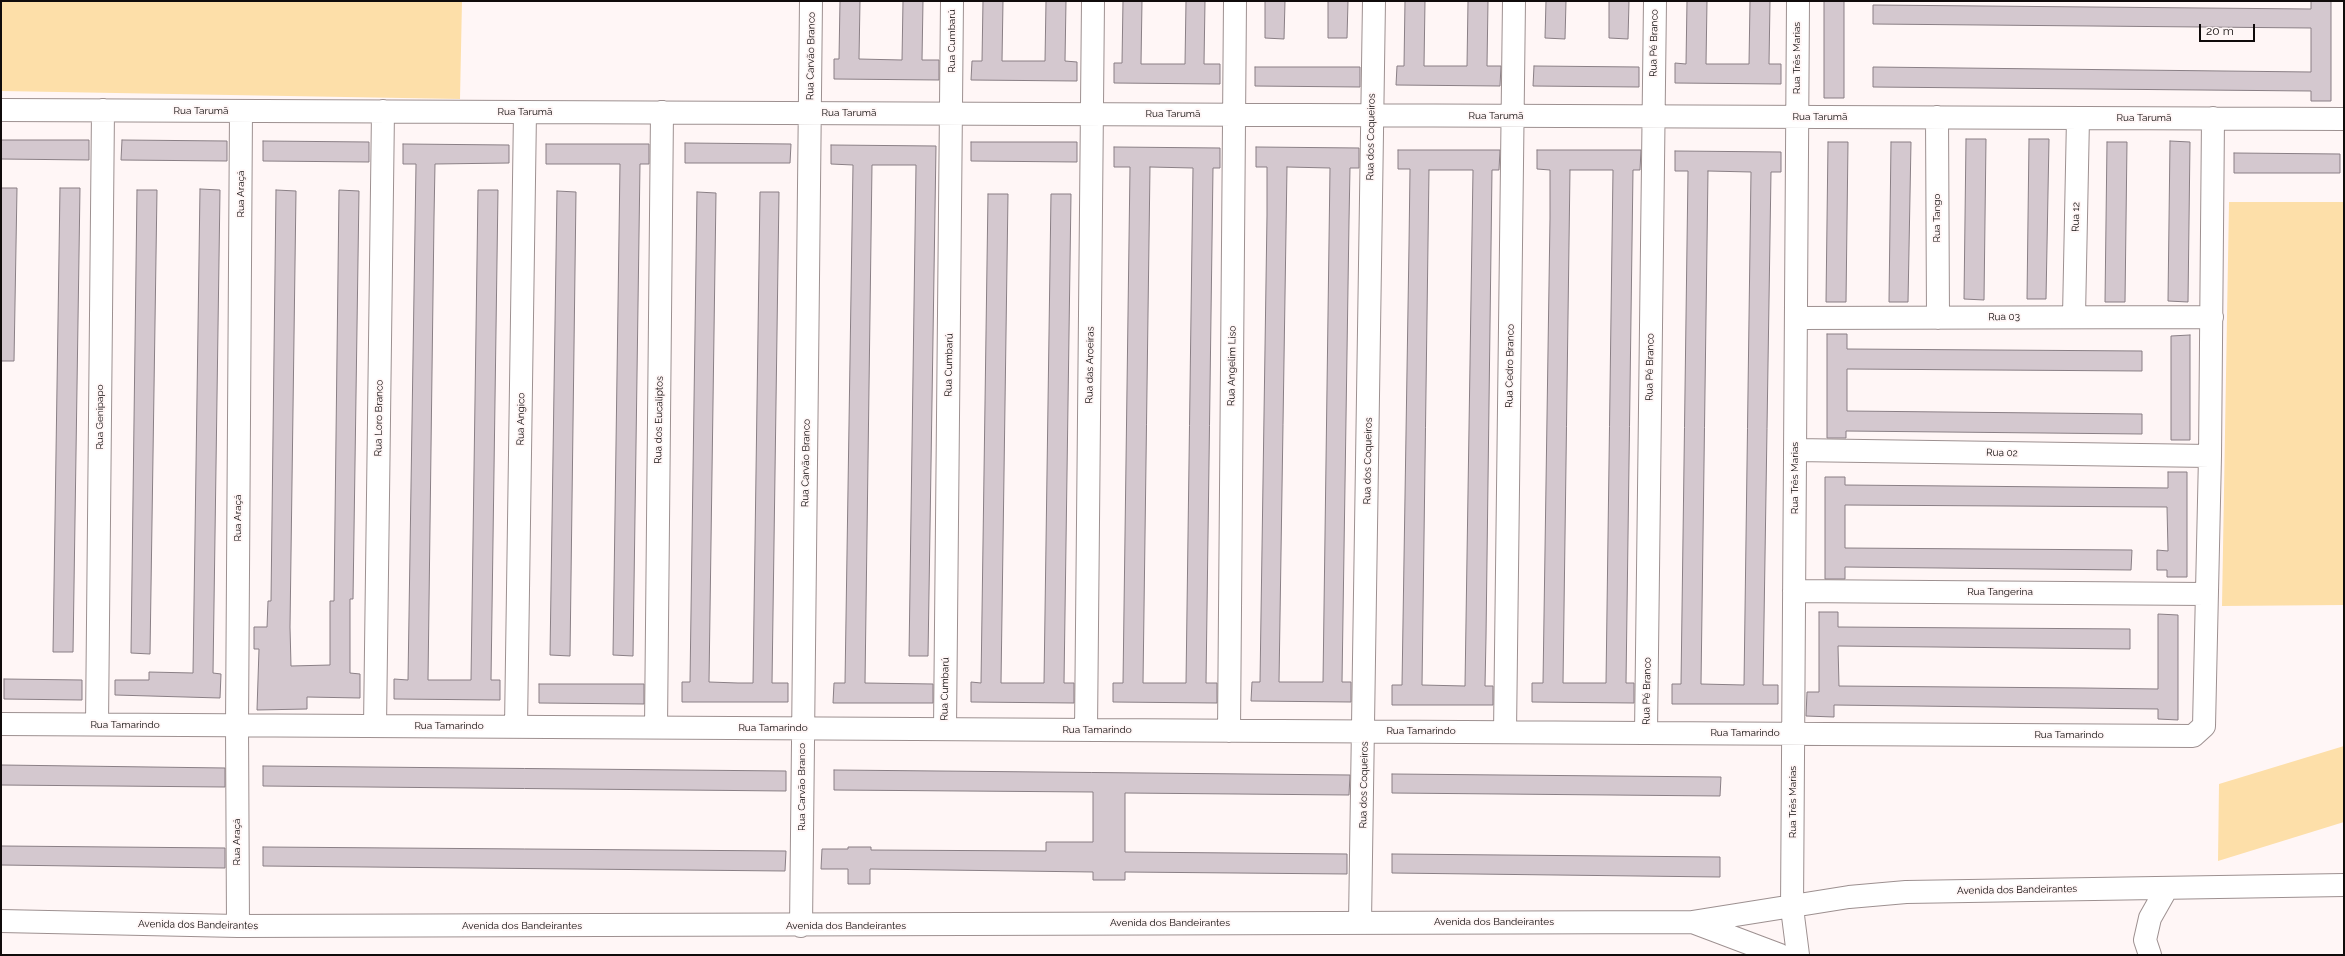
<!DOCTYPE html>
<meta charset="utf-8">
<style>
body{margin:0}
#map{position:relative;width:2345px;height:956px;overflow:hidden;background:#fff6f6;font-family:Raleway,sans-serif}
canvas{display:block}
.frame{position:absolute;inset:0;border:2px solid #100b0b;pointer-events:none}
.scale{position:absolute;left:2199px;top:24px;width:56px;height:18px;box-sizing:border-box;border:2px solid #100b0b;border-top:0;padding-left:5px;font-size:12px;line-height:14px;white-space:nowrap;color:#100b0b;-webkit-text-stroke:3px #fff6f6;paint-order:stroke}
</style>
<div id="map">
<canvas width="2345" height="956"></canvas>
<div class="frame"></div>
<div class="scale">20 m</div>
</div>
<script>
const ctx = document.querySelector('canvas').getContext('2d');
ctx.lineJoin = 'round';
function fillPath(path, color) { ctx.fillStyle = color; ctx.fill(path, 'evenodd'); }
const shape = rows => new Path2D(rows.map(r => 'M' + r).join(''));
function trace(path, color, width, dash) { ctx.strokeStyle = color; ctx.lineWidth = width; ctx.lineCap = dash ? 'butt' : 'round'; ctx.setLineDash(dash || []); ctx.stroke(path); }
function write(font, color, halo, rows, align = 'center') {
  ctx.font = font + ' Raleway,sans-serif'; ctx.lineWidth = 3.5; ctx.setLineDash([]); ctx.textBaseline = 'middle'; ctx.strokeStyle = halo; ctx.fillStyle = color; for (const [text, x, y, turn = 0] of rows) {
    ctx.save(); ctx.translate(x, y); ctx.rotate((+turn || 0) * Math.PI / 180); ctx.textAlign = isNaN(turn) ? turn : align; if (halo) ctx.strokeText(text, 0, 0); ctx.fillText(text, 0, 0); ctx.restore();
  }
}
fillPath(shape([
 [1,1,462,1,460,99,1,91],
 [2229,202,2344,202,2344,605,2222,606],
 [2344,746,2344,822,2218,861,2219,784]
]), '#fddfa9');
const building = shape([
 [840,1,860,1,859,59,902,60,903,1,923,1,922,60,939,60,939,80,834,79,834,59,839,59,840,1],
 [983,1,1003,1,1002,61,1045,61,1046,1,1066,1,1065,61,1077,62,1077,81,971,80,972,61,982,61,983,1],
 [1123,1,1142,1,1141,64,1185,64,1186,1,1205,1,1204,64,1220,64,1220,84,1114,83,1114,63,1122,63,1123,1],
 [1265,1,1285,1,1284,39,1265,38,1265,1],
 [1328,1,1348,1,1347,38,1328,38,1328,1],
 [1405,1,1425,1,1424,66,1467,66,1468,1,1488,1,1487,66,1501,66,1500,86,1396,85,1397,66,1404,66,1405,1],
 [1546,1,1566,1,1565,39,1545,38,1546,1],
 [1609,1,1629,1,1628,39,1609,38,1609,1],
 [1687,1,1707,1,1706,64,1749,64,1750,1,1770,1,1769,64,1781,64,1781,84,1675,83,1675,63,1686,64,1687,1],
 [1824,1,1844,1,1844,98,1824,98,1824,1],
 [2311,1,2331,1,2331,101,2311,101,2311,91,1873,87,1873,67,2311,72,2311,28,1873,24,1873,5,2311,9,2311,1],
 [1534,66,1639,67,1639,87,1533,86,1534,66],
 [1255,67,1360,67,1360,87,1255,86,1255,67],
 [1966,139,1986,139,1984,300,1964,299,1966,139],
 [2029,139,2049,139,2046,299,2027,299,2029,139],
 [1,140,89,140,89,160,1,159,1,140],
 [122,140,227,141,227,161,121,160,122,140],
 [263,141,369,142,369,162,263,161,263,141],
 [2170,141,2190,142,2188,302,2168,301,2170,141],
 [971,142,1077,142,1077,162,971,161,971,142],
 [1828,142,1848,142,1846,302,1826,302,1828,142],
 [1891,142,1911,142,1908,302,1889,302,1891,142],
 [2107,142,2127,142,2125,302,2105,302,2107,142],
 [685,143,791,144,790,163,685,163,685,143],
 [403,144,509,145,509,163,435,164,434,218,428,680,471,680,478,190,498,190,491,680,500,680,500,700,394,699,394,679,408,680,416,164,403,164,403,144],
 [546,144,649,144,649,164,640,164,633,656,613,655,620,164,546,164,546,144],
 [831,145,936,146,928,656,909,656,916,165,872,165,865,683,933,684,933,703,833,703,834,683,845,683,853,165,831,164,831,145],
 [1114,147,1220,148,1220,168,1213,168,1206,683,1217,683,1217,703,1113,702,1113,683,1123,683,1130,167,1114,167,1114,147],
 [1150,167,1193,168,1186,683,1143,683,1150,167],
 [1256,147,1359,148,1359,168,1350,168,1349,221,1342,682,1351,682,1351,702,1251,701,1252,682,1260,682,1267,215,1267,167,1256,167,1256,147],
 [1287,167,1330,168,1323,682,1279,682,1287,167],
 [1398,150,1500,150,1499,170,1492,170,1486,637,1485,686,1493,686,1493,705,1392,705,1392,685,1402,685,1409,245,1410,169,1398,169,1398,150],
 [1429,170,1473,170,1465,686,1422,685,1429,170],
 [1537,150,1641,150,1640,170,1633,170,1626,683,1634,683,1634,703,1532,702,1532,683,1543,683,1550,218,1550,170,1537,169,1537,150],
 [1570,170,1613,170,1606,683,1563,683,1570,170],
 [1675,151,1781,152,1781,172,1771,172,1763,685,1778,685,1778,704,1672,704,1672,684,1681,684,1688,171,1675,171,1675,151],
 [1708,171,1751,172,1744,685,1701,684,1708,171],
 [2234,153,2340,154,2340,173,2234,173,2234,153],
 [1,188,17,188,14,361,1,361,1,188],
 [60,188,80,188,73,652,53,652,60,188],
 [200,189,220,190,213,673,221,674,220,698,115,695,115,680,149,680,149,672,193,673,200,189],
 [137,190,157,190,150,654,131,653,137,190],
 [276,190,296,191,290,627,291,666,330,665,330,601,334,601,339,190,359,191,353,599,350,599,350,673,360,674,360,698,307,697,307,709,257,710,259,649,254,649,254,627,267,627,268,601,271,601,276,190],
 [557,191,576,192,570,656,550,655,557,191],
 [697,192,716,193,709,682,738,683,753,683,760,192,779,192,772,683,788,683,788,702,682,702,682,682,690,682,697,192],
 [988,194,1008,194,1001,683,1044,683,1051,194,1071,194,1064,683,1074,683,1074,703,971,702,971,682,981,683,988,194],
 [1827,334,1847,334,1847,349,2142,351,2142,371,1847,369,1847,411,2142,414,2142,434,1846,431,1846,438,1827,438,1827,334],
 [2190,335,2190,440,2171,440,2171,336,2190,335],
 [2168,472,2187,472,2187,577,2167,577,2167,570,2157,570,2157,550,2168,551,2167,507,1845,505,1845,548,2132,550,2131,570,1845,567,1845,579,1825,579,1825,477,1845,477,1845,485,2168,488,2168,472],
 [1819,612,1838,612,1838,627,2130,629,2130,649,1838,646,1839,686,2084,688,2158,689,2158,614,2178,615,2178,720,2158,719,2158,709,1834,705,1834,717,1806,716,1807,692,1819,692,1819,612],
 [4,679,82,680,82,700,4,699,4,679],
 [539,684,644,684,644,704,539,703,539,684],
 [1,765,225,768,225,787,1,785,1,765],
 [263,766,786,771,786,791,263,786,263,766],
 [834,770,1350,775,1349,795,1125,793,1125,852,1347,854,1347,874,1125,872,1125,880,1093,880,1093,872,870,869,870,884,848,884,848,869,821,869,822,849,848,849,848,847,871,847,871,850,1046,851,1046,842,1093,842,1093,792,834,790,834,770],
 [1392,774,1721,777,1720,796,1392,793,1392,774],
 [1,846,225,848,225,868,1,865,1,846],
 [263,847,786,851,785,871,263,866,263,847],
 [1392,854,1720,857,1720,877,1392,873,1392,854]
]);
fillPath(building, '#d4c8cf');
trace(building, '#8a7f85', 1);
const minor = shape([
 [1,110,2344,119],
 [1937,117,1938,318],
 [2074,316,2078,118],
 [1796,318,2212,317],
 [1795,450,2210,456],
 [1794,591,2206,594],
 [1,724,2193,736,2204,726,2210,456,2213,118],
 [97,724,103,110],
 [375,726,383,111],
 [516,726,525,112],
 [656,727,662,112],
 [945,729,952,1],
 [1086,730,1093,1],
 [1229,731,1235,1],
 [1505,732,1514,1],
 [1646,733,1655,1],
 [1,921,238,926,1692,922,1849,897,1906,892,2344,885],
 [1360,922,1374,1],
 [1695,923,1780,955],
 [238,926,237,725,241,111],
 [801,926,811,1],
 [1798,955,1792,908,1798,1],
 [2150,955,2145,940,2150,918,2167,888]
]);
trace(minor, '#9d9090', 24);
trace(minor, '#fff', 22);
write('10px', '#100b0b', '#fff6f6', [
 ["Rua Cumbarú",952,41,-90],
 ["Rua Pé Branco",1654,43,-89],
 ["Rua Carvão Branco",811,56,-89],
 ["Rua Três Marias",1797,58,-90],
 ["Rua Tarumã",201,111],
 ["Rua Tarumã",525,112],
 ["Rua Tarumã",849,113],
 ["Rua Tarumã",1173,114],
 ["Rua Tarumã",1496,116],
 ["Rua Tarumã",1820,117],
 ["Rua Tarumã",2144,118],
 ["Rua dos Coqueiros",1371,137,-89],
 ["Rua Araçá",241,194,-90],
 ["Rua 12",2076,217,-89],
 ["Rua Tango",1937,218,-90],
 ["Rua 03",2004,317,-1],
 ["Rua Cumbarú",949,365,-89],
 ["Rua das Aroeiras",1090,365,-89],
 ["Rua Angelim Liso",1232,366,-89],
 ["Rua Cedro Branco",1510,366,-89],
 ["Rua Pé Branco",1650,367,-89],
 ["Rua Genipapo",100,417,-90],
 ["Rua Loro Branco",379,418,-89],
 ["Rua Angico",521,419,-89],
 ["Rua dos Eucaliptos",659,420,-89],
 ["Rua 02",2002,453,1],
 ["Rua dos Coqueiros",1368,461,-89],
 ["Rua Carvão Branco",806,463,-89],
 ["Rua Três Marias",1795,478,-90],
 ["Rua Araçá",238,518,-90],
 ["Rua Tangerina",2000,592],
 ["Rua Cumbarú",945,689,-89],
 ["Rua Pé Branco",1647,691,-89],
 ["Rua Tamarindo",125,725],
 ["Rua Tamarindo",449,726],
 ["Rua Tamarindo",773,728],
 ["Rua Tamarindo",1097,730],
 ["Rua Tamarindo",1421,731],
 ["Rua Tamarindo",1745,733],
 ["Rua Tamarindo",2069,735],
 ["Rua dos Coqueiros",1364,785,-89],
 ["Rua Carvão Branco",802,787,-90],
 ["Rua Três Marias",1793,802,-90],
 ["Rua Araçá",237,842,-90],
 ["Avenida dos Bandeirantes",2017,890,-1],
 ["Avenida dos Bandeirantes",1494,922],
 ["Avenida dos Bandeirantes",1170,923],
 ["Avenida dos Bandeirantes",198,925,1],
 ["Avenida dos Bandeirantes",522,926],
 ["Avenida dos Bandeirantes",846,926]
]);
</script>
